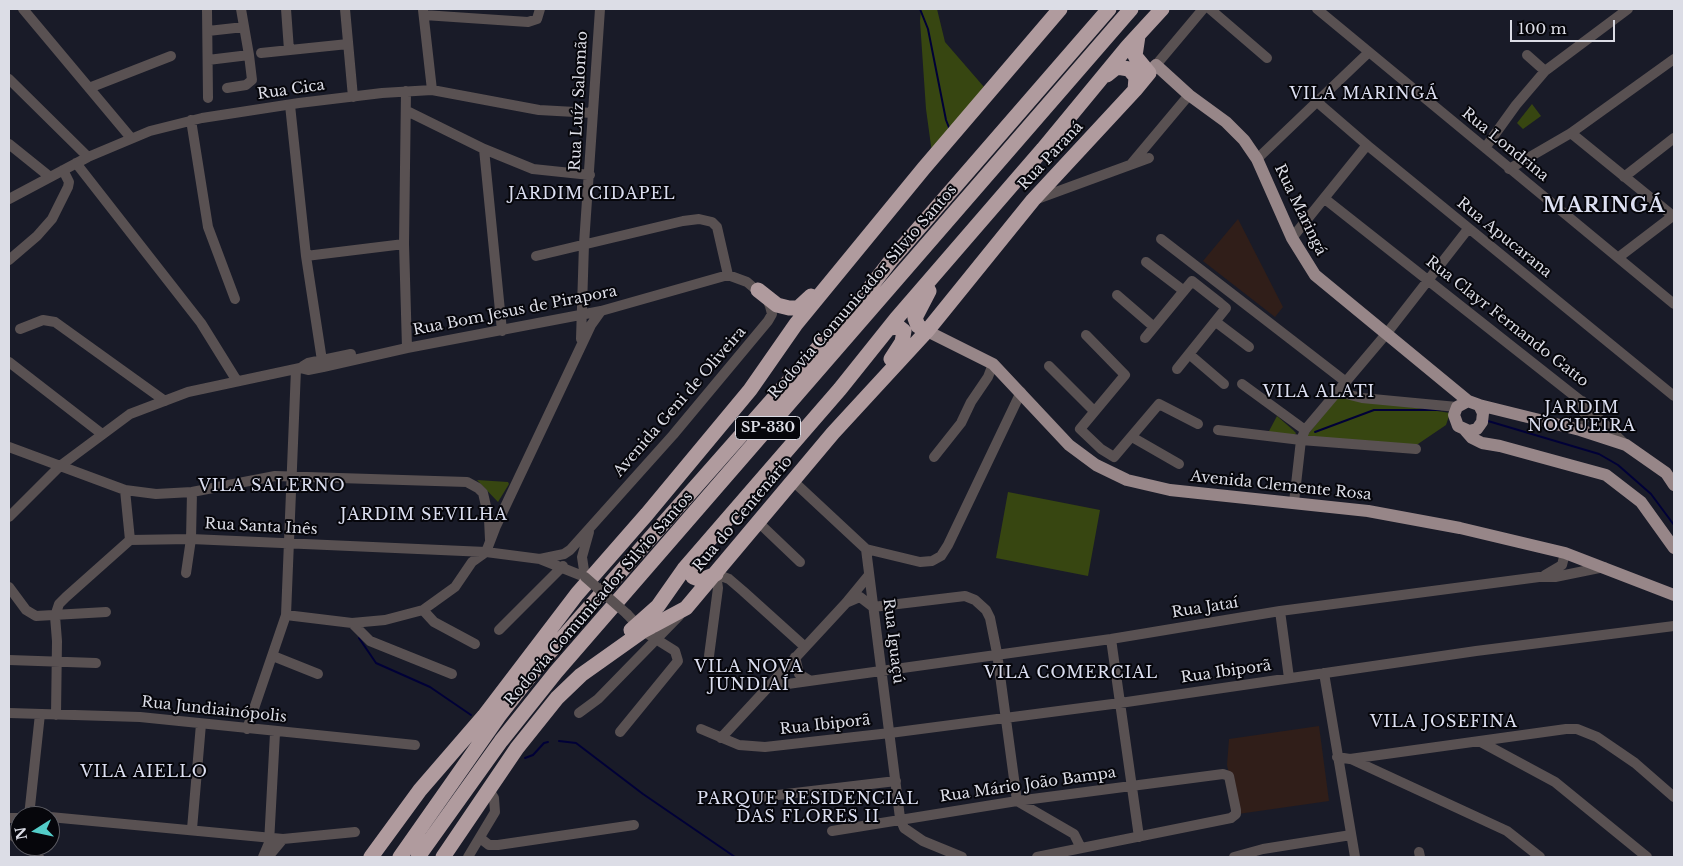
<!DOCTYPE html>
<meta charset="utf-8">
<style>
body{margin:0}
#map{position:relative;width:1683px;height:866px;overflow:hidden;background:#191b28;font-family:"Libre Baskerville",serif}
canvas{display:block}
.frame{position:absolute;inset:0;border:10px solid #dcdde6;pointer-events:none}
.north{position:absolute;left:10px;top:806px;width:50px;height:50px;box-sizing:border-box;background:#06060b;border:1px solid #5c5c63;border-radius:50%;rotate:260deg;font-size:14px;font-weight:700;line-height:20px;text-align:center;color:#dcdde6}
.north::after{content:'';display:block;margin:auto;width:18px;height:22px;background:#53cdc9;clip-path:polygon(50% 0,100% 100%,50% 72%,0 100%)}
.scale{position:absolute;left:1510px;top:20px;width:105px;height:22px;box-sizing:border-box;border:2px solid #dcdde6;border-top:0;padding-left:6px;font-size:15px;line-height:18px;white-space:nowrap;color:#dcdde6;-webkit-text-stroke:4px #06060b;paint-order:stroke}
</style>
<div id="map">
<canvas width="1683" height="866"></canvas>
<div class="frame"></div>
<div class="north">N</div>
<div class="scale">100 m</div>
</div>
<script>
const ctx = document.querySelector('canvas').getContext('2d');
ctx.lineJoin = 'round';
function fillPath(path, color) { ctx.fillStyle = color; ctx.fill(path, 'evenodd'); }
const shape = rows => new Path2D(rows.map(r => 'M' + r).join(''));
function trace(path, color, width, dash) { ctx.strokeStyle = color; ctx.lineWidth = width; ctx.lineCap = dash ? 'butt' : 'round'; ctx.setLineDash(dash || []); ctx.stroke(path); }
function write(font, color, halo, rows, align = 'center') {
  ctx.font = font + ' "Libre Baskerville",serif'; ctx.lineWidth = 4; ctx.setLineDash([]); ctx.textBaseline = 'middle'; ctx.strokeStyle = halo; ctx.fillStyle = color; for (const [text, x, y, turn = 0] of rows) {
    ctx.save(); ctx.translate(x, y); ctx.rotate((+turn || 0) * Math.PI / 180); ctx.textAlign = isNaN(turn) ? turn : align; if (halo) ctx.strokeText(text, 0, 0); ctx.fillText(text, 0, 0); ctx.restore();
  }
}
fillPath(shape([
 [1238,219,1283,307,1275,317,1203,261],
 [1319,726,1329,801,1238,814,1227,765,1229,739]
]), '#301e19');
fillPath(shape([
 [921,9,937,9,945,42,984,87,932,153,926,109,920,21],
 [1532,104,1541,116,1523,129,1517,123],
 [1339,396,1450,413,1446,425,1415,446,1305,438],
 [1277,416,1293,430,1296,433,1295,435,1268,433],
 [477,480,508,482,509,484,498,502],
 [1008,492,1100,510,1088,576,996,558]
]), '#374611');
trace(shape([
 [920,9,928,29,946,120,950,130],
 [1488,421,1599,454,1618,465,1651,494,1674,525],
 [1315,432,1374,410,1440,410],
 [359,638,376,663,430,687,471,715],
 [559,741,576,743,643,794,735,857],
 [525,758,533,755,544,743,548,742]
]), '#000037', 2);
trace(shape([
 [23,9,131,138],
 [207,9,208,98],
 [286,9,289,50],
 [345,9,353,97],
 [1210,9,1267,58],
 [1317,9,1674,304],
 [423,10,432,90],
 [424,15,528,22,537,19,540,9],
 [208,31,244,27],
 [261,53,348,44],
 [1527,55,1545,71],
 [208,60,249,55,241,9],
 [1156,65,1203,9],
 [9,79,88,157],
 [89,88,171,56],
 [227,88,246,85,252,80,249,55],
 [406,91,404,244,407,348],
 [1316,101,1367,145,1674,396],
 [290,105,306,256,323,367],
 [407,111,484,149,533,169,590,175],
 [191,120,208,227,235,299],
 [1571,133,1673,216],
 [9,144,50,177],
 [1485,148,1516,105,1545,71,1628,9],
 [484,149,502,331],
 [1257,159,1369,52],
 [76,163,201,323,237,381],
 [1132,163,1189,95],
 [1509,169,1571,133,1674,59],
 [1624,177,1674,138],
 [9,199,88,157,150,131,202,118,299,103,382,93,432,90,539,110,593,113],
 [1037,199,1149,158],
 [1325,199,1581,401,1626,445],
 [1292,238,1367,145],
 [1161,239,1346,382],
 [306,256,404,244],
 [536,256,683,221,699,219,712,222,717,227,728,275],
 [1619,257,1674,215],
 [9,260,37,236,52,219,68,187,69,182,63,170],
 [1146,262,1184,291],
 [1117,295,1154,327],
 [1216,322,1249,347],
 [20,329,43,320,55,322,165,401],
 [1086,335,1125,375,1080,429,1101,449,1114,457,1159,404,1198,424],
 [1145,338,1192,281,1220,303,1226,308,1177,369],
 [581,339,584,244,600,9],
 [1189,354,1224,384],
 [9,362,102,434],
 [303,366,308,363,351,354],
 [1049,366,1094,411],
 [1242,384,1305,430],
 [1338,392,1362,398,1457,407],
 [1218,430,1301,440,1416,449],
 [1580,430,1585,416,1582,401],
 [1132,437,1179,464],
 [9,447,125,490,156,494,192,492,275,476,467,482,478,488,483,493,489,519,490,540],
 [934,457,961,423,971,402,988,377,993,364],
 [793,481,866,549,900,818,904,828,923,841,962,857],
 [125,490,130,540],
 [1294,502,1301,440,1305,430,1387,333,1468,229],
 [9,517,60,466,130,414,188,392,300,368,308,370,323,367,407,348,601,311,728,275,747,282,767,299,770,306,772,314,768,321,673,435,570,550,564,554,540,559],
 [758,522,800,562],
 [130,540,191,539,486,552,540,559,585,577],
 [866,549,920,562,932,561,941,556,948,545,1021,392],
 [186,573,191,539,192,492],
 [1545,575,1562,565,1565,553],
 [585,577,582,557,589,532],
 [9,587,26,610,36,616,106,612],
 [846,603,860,597,873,607,965,596,975,600,986,610,990,618,997,653,1017,801,1074,834,1081,848],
 [423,610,434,622,475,644],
 [1280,611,1289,678],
 [286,615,352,623,385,620,423,610,455,587,472,562,486,552,496,526,591,325,601,311],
 [55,616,59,604,66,597,130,540],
 [55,616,57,641,56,715],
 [352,623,370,641,452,674],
 [499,630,563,566],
 [1111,639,1139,837],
 [273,656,318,674],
 [709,656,718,588,716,574,729,579,743,591,804,646],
 [795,657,799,674,809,680],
 [9,660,96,663],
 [1324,673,1355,857],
 [766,687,1111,639,1280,611,1539,577,1555,577,1604,567],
 [9,713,140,717,415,745],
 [579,713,598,699,679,616],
 [247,729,286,615,296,369],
 [701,729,739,745,765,747,890,733,1120,703,1476,651,1674,626],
 [620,732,678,661,675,651,643,631,627,614],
 [721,738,846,603,869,575],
 [1479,741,1555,782,1647,857],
 [1337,757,1350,759,1566,729,1577,729,1597,737,1635,763,1674,797],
 [1351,759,1507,831,1540,857],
 [761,797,896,781],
 [29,816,40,714],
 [50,817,283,839,355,832],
 [9,818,20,818],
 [192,829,201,724],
 [832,831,1017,801,1223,774,1229,776,1236,810,1236,814,1231,818,1037,857],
 [9,833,20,841],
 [480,838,489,845,498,845,634,825],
 [26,846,39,857],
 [1419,852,1420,857],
 [263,857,269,843,275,733],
 [268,857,283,839],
 [468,857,495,812,494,798,488,788],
 [1234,857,1263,849,1351,835]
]), '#595152', 10);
trace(shape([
 [1149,73,1156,65,1189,95,1226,122,1244,140,1257,159,1292,238,1315,275,1468,401,1479,405,1483,413,1482,422,1477,429,1469,431,1458,426,1454,415,1457,407,1468,401],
 [927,331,993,364,1069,445,1096,465,1127,480,1170,490,1368,511,1460,528,1565,553,1674,595],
 [1479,405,1580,430,1626,445,1666,473,1674,485],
 [1465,430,1472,438,1482,443,1500,446,1606,475,1641,502,1674,548]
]), '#978688', 12);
trace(shape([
 [1107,75,1117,67,1129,69,1136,77,1135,90],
 [758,290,777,305,789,308,798,308,811,296],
 [889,328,899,327,904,331,902,342,891,359],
 [927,331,918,326,915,318,929,291],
 [695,557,691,572,693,577,701,580,716,574],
 [631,630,658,606,684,569,840,389,896,319,1043,149,1128,46,1162,9],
 [371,857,420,790,484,716,577,594,647,514,750,390,796,324,924,168,1060,9],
 [400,857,499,716,542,661,862,298,892,259,1109,9],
 [418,857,501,741,556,672,1131,9],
 [443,857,517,748,557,698,581,675,643,631,686,608,833,433,927,331,1033,200,1135,90,1149,73,1135,56,1138,36]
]), '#b09b9e', 15);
trace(shape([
 [585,577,627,614]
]), '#595152', 10);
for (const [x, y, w] of [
 [768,428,65]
]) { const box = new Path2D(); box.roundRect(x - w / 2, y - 11.5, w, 23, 4); ctx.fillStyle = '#06060b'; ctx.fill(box); trace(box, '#dcdde6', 1); }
write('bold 14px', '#dcdde6', null, [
 ["SP-330",768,428]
]);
write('15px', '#dcdde6', '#06060b', [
 ["Rua Cica",291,90,-8],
 ["Rua Luíz Salomão",579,101,-87],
 ["Rua Londrina",1505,145,39],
 ["Rua Paraná",1051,156,-47],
 ["Rua Maringá",1300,210,64],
 ["Rua Apucarana",1504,238,39],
 ["Rodovia Comunicador Silvio Santos",863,292,-49],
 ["Rua Bom Jesus de Pirapora",515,311,-11],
 ["Rua Clayr Fernando Gatto",1507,322,38],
 ["Avenida Geni de Oliveira",680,402,-49],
 ["Avenida Clemente Rosa",1281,486,6],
 ["Rua do Centenário",743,514,-50],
 ["Rua Santa Inês",261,527,3],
 ["Rodovia Comunicador Silvio Santos",599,599,-49],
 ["Rua Jataí",1205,608,-9],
 ["Rua Iguaçú",893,641,83],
 ["Rua Ibiporã",1226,672,-8],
 ["Rua Jundiainópolis",214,710,6],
 ["Rua Ibiporã",825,725,-6],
 ["Rua Mário João Bampa",1028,785,-8]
]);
ctx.letterSpacing = '1px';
write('16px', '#dde0f2', '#06060b', [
 ["VILA MARINGÁ",1364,94],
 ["JARDIM CIDAPEL",592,194],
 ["VILA ALATI",1319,392],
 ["JARDIM",1582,408],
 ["NOGUEIRA",1582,426],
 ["VILA SALERNO",272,486],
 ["JARDIM SEVILHA",424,515],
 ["VILA NOVA",749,667],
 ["JUNDIAÍ",749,685],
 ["VILA COMERCIAL",1071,673],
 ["VILA JOSEFINA",1444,722],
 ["VILA AIELLO",144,772],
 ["PARQUE RESIDENCIAL",808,799],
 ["DAS FLORES II",808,817]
]);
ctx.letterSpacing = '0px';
ctx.letterSpacing = '1px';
write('bold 20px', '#dde0f2', '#06060b', [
 ["MARINGÁ",1604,206]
]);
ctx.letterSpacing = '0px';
</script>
